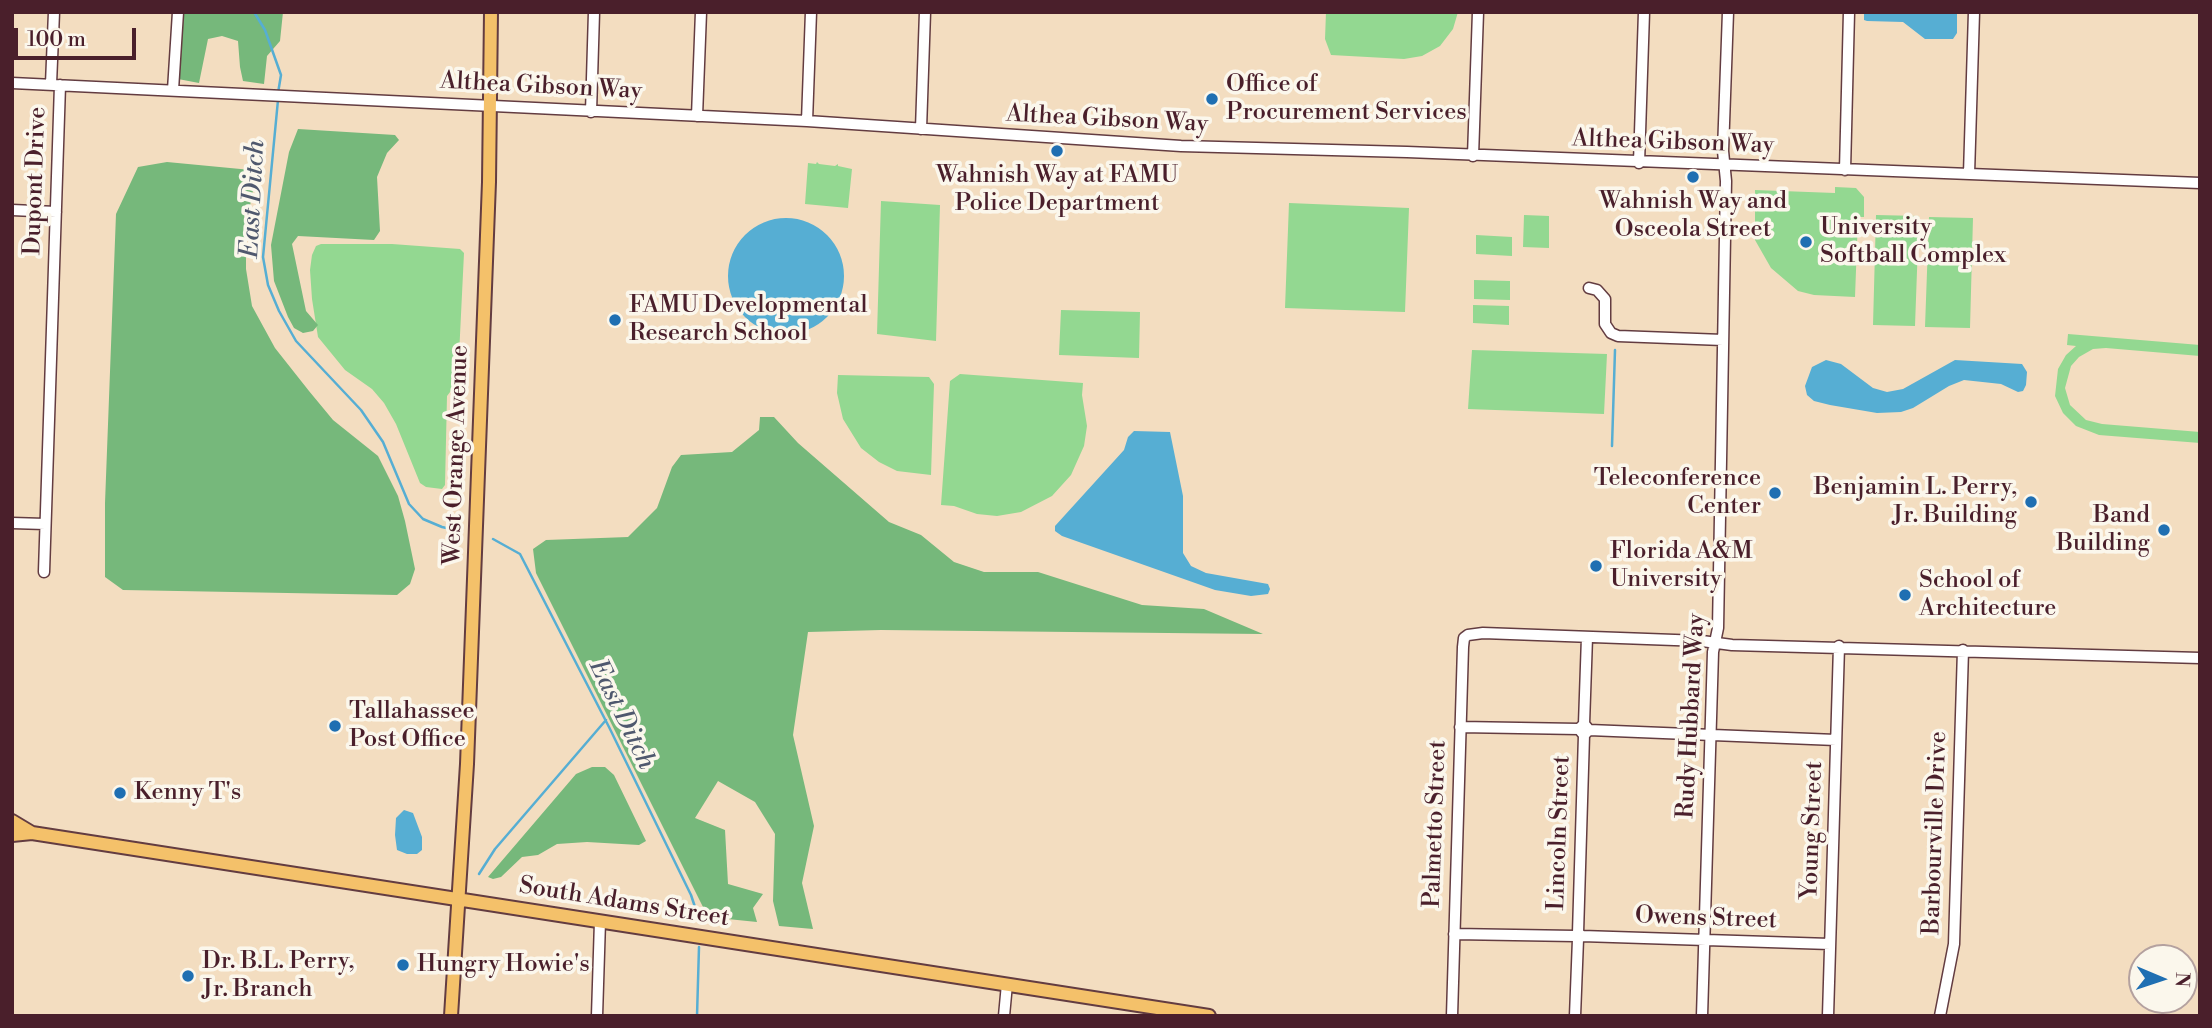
<!DOCTYPE html>
<style>
body{margin:0}
#map{position:relative;width:2212px;height:1028px;overflow:hidden;background:#f3ddc0;font-family:"Libre Bodoni",serif}
canvas{display:block}
.frame{position:absolute;inset:0;border:14px solid #4a1f2b;pointer-events:none}
.north{position:absolute;left:2128px;top:944px;width:70px;height:70px;box-sizing:border-box;background:#fbf7ec;border:2px solid #b4a19f;border-radius:50%;rotate:92deg;font-size:19px;font-weight:700;line-height:28px;text-align:center;color:#4a1f2b}
.north::after{content:'';display:block;margin:auto;width:24px;height:32px;background:#1f6fb2;clip-path:polygon(50% 0,100% 100%,50% 72%,0 100%)}
.scale{position:absolute;left:14px;top:28px;width:122px;height:32px;box-sizing:border-box;border:4px solid #4a1f2b;border-top:0;padding-left:9px;font-size:21px;line-height:24px;white-space:nowrap;color:#4a1f2b;-webkit-text-stroke:5px #fbf7ec;paint-order:stroke}
</style>
<div id="map">
<canvas width="2212" height="1028"></canvas>
<div class="frame"></div>
<div class="north">N</div>
<div class="scale">100 m</div>
</div>
<script>
const ctx = document.querySelector('canvas').getContext('2d');
ctx.lineJoin = 'round';
function fillPath(path, color) { ctx.fillStyle = color; ctx.fill(path, 'evenodd'); }
const shape = rows => new Path2D(rows.map(r => 'M' + r).join(''));
function trace(path, color, width, dash) { ctx.strokeStyle = color; ctx.lineWidth = width; ctx.lineCap = dash ? 'butt' : 'round'; ctx.setLineDash(dash || []); ctx.stroke(path); }
function write(font, color, halo, rows, align = 'center') {
  ctx.font = font + ' "Libre Bodoni",serif'; ctx.lineWidth = 7; ctx.setLineDash([]); ctx.textBaseline = 'middle'; ctx.strokeStyle = halo; ctx.fillStyle = color; for (const [text, x, y, turn = 0] of rows) {
    ctx.save(); ctx.translate(x, y); ctx.rotate((+turn || 0) * Math.PI / 180); ctx.textAlign = isNaN(turn) ? turn : align; if (halo) ctx.strokeText(text, 0, 0); ctx.fillText(text, 0, 0); ctx.restore();
  }
}
fillPath(shape([
 [1326,12,1458,12,1453,29,1440,46,1422,56,1404,59,1331,55,1325,39],
 [817,162,819,164,835,166,838,164,838,166,852,169,848,208,805,204,808,163,816,164],
 [1835,187,1856,188,1864,197,1864,217,1858,217,1855,297,1814,295,1798,291,1771,268,1755,240,1755,190,1835,193],
 [881,201,940,205,936,341,877,334],
 [1289,203,1409,208,1405,312,1285,308],
 [1524,215,1549,216,1549,248,1523,247],
 [1876,215,1919,216,1915,326,1873,325],
 [1929,217,1973,218,1970,328,1925,327],
 [1476,235,1512,237,1512,256,1476,254],
 [321,244,392,244,460,249,464,253,458,376,457,383,447,396,445,485,442,489,426,487,420,483,396,424,384,403,372,389,345,370,318,337,312,299,310,270,312,255,316,246],
 [1474,280,1510,281,1510,300,1474,299],
 [1473,305,1509,306,1509,325,1473,323],
 [1061,310,1140,312,1139,358,1059,355],
 [2068,334,2200,345,2200,356,2106,348,2093,349,2079,357,2071,366,2065,388,2070,405,2086,420,2102,424,2200,432,2200,443,2099,435,2076,426,2063,413,2055,396,2058,369,2066,355,2076,346,2067,345],
 [1472,350,1607,354,1604,414,1468,409],
 [960,374,1083,383,1082,395,1087,426,1084,446,1071,475,1052,496,1021,512,997,516,977,514,954,506,941,505,950,381],
 [838,375,929,377,934,384,931,475,897,471,879,462,861,448,843,419,837,393]
]), '#93d891');
fillPath(shape([
 [183,12,283,12,280,41,267,56,264,84,243,81,240,67,238,41,222,36,208,39,199,83,178,79],
 [298,129,395,135,399,140,387,153,377,177,380,231,374,240,298,236,292,244,306,311,318,325,313,331,303,333,294,328,288,317,274,281,271,245,289,152],
 [167,162,251,170,254,185,246,227,246,269,252,306,275,348,309,391,333,420,378,456,398,496,405,521,415,569,410,584,397,595,123,590,105,577,105,503,116,214,138,167],
 [760,417,774,417,798,443,889,522,921,535,954,562,984,572,1038,572,1142,605,1204,609,1263,634,881,630,808,632,793,735,814,826,802,883,813,929,779,926,773,901,775,834,755,802,718,781,695,818,725,830,728,884,763,894,753,908,757,922,708,917,536,573,533,549,546,540,628,537,657,508,672,467,681,455,732,452,759,430],
 [592,767,605,767,614,775,646,841,639,845,587,842,557,844,538,855,522,857,501,877,493,879,488,877,576,774]
]), '#76b87b');
fillPath(shape([
 [1864,12,1957,12,1957,33,1953,39,1925,39,1903,22,1867,21,1864,20],
 '728 276a58 58 0 1 1 116 0a58 58 0 1 1-116 0Z',
 [1826,360,1841,364,1873,388,1887,392,1903,389,1955,360,2022,364,2027,372,2026,385,2023,391,2018,392,2001,384,1964,380,1949,386,1913,408,1901,412,1877,413,1830,405,1814,401,1807,395,1805,386,1812,367],
 [1134,431,1170,432,1183,496,1183,553,1191,566,1206,573,1268,584,1270,589,1268,594,1251,596,1215,590,1062,536,1055,531,1055,526,1124,450,1128,437],
 [404,810,413,813,422,837,422,850,417,854,407,854,397,850,395,835,396,818]
]), '#56aed3');
trace(shape([
 [254,12,265,30,281,75,278,93],
 [278,100,263,257,268,285,279,311,296,341,361,410,383,442,409,504,423,519,442,527,455,530],
 [1612,446,1615,350],
 [493,539,520,554,609,727,691,895,700,922],
 [479,874,495,849,606,720],
 [697,1016,699,947]
]), '#56aed3', 2.5);
const minor = shape([
 [12,83,807,121,1181,146,1407,152,2200,183],
 [51,84,54,12],
 [173,90,178,12],
 [591,112,594,12],
 [697,116,701,12],
 [807,121,811,12],
 [921,129,925,12],
 [1473,156,1478,12],
 [1639,163,1644,12],
 [1845,170,1849,12],
 [1969,174,1974,12],
 [12,210,56,212],
 [1589,288,1597,290,1605,299,1605,324,1611,333,1618,336,1723,340],
 [12,523,45,524],
 [44,572,60,85],
 [1584,724,1579,729,1584,735,1589,730,1584,724,1587,637],
 [1460,727,1579,729],
 [1589,730,1836,740],
 [1454,934,1575,936],
 [1582,936,1830,944],
 [1578,939,1582,936,1578,933,1584,735],
 [597,1016,600,921],
 [1004,1016,1007,984],
 [1452,1016,1463,647,1464,638,1468,635,1483,633,1702,641,1732,645,2200,658],
 [1575,1016,1578,939],
 [1702,1016,1713,652,1718,628,1726,181,1723,151,1728,12],
 [1828,1016,1839,646],
 [1940,1016,1954,944,1963,650]
]);
const major = shape([
 [12,821,32,833],
 [12,835,32,833,1209,1016],
 [451,1016,467,764,489,182,491,12]
]);
trace(minor, '#633c41', 13);
trace(major, '#633c41', 16);
trace(minor, '#fff', 10);
trace(major, '#f4c16a', 12);
for (const [x, y, r, color] of [
 [1212,99,7,"#1f6fb2"],
 [1057,151,7,"#1f6fb2"],
 [1693,177,7,"#1f6fb2"],
 [1806,242,7,"#1f6fb2"],
 [615,320,7,"#1f6fb2"],
 [1775,493,7,"#1f6fb2"],
 [2031,502,7,"#1f6fb2"],
 [2164,530,7,"#1f6fb2"],
 [1596,566,7,"#1f6fb2"],
 [1905,595,7,"#1f6fb2"],
 [335,726,7,"#1f6fb2"],
 [120,793,7,"#1f6fb2"],
 [403,965,7,"#1f6fb2"],
 [188,976,7,"#1f6fb2"]
]) { const dot = new Path2D(); dot.arc(x, y, r, 0, 2 * Math.PI); ctx.fillStyle = color; ctx.fill(dot); trace(dot, '#fbf7ec', 2.5); }
write('24px', '#4a1f2b', '#fbf7ec', [
 ["Office of",1226,85],
 ["Procurement Services",1226,113],
 ["Wahnish Way at FAMU",1057,176,"center"],
 ["Police Department",1057,204,"center"],
 ["Wahnish Way and",1693,202,"center"],
 ["Osceola Street",1693,230,"center"],
 ["University",1820,228],
 ["Softball Complex",1820,256],
 ["FAMU Developmental",629,306],
 ["Research School",629,334],
 ["Teleconference",1761,479,"right"],
 ["Center",1761,507,"right"],
 ["Benjamin L. Perry,",2017,488,"right"],
 ["Jr. Building",2017,516,"right"],
 ["Band",2150,516,"right"],
 ["Building",2150,544,"right"],
 ["Florida A&M",1610,552],
 ["University",1610,580],
 ["School of",1919,581],
 ["Architecture",1919,609],
 ["Tallahassee",349,712],
 ["Post Office",349,740],
 ["Kenny T's",134,793],
 ["Dr. B.L. Perry,",202,962],
 ["Jr. Branch",202,990],
 ["Hungry Howie's",417,965]
], 'left');
write('24px', '#4a1f2b', '#fbf7ec', [
 ["Althea Gibson Way",541,87,3],
 ["Althea Gibson Way",1107,120,3],
 ["Althea Gibson Way",1673,143,2],
 ["Dupont Drive",36,181,-88],
 ["West Orange Avenue",457,455,-88],
 ["Rudy Hubbard Way",1692,716,-87],
 ["Palmetto Street",1436,824,-88],
 ["Young Street",1813,830,-88],
 ["Lincoln Street",1560,833,-88],
 ["Barbourville Drive",1936,833,-88],
 ["South Adams Street",624,903,9],
 ["Owens Street",1706,919,2]
]);
write('italic 26px', '#4f586e', '#fbf7ec', [
 ["East Ditch",254,199,-87],
 ["East Ditch",621,715,64]
]);
</script>
